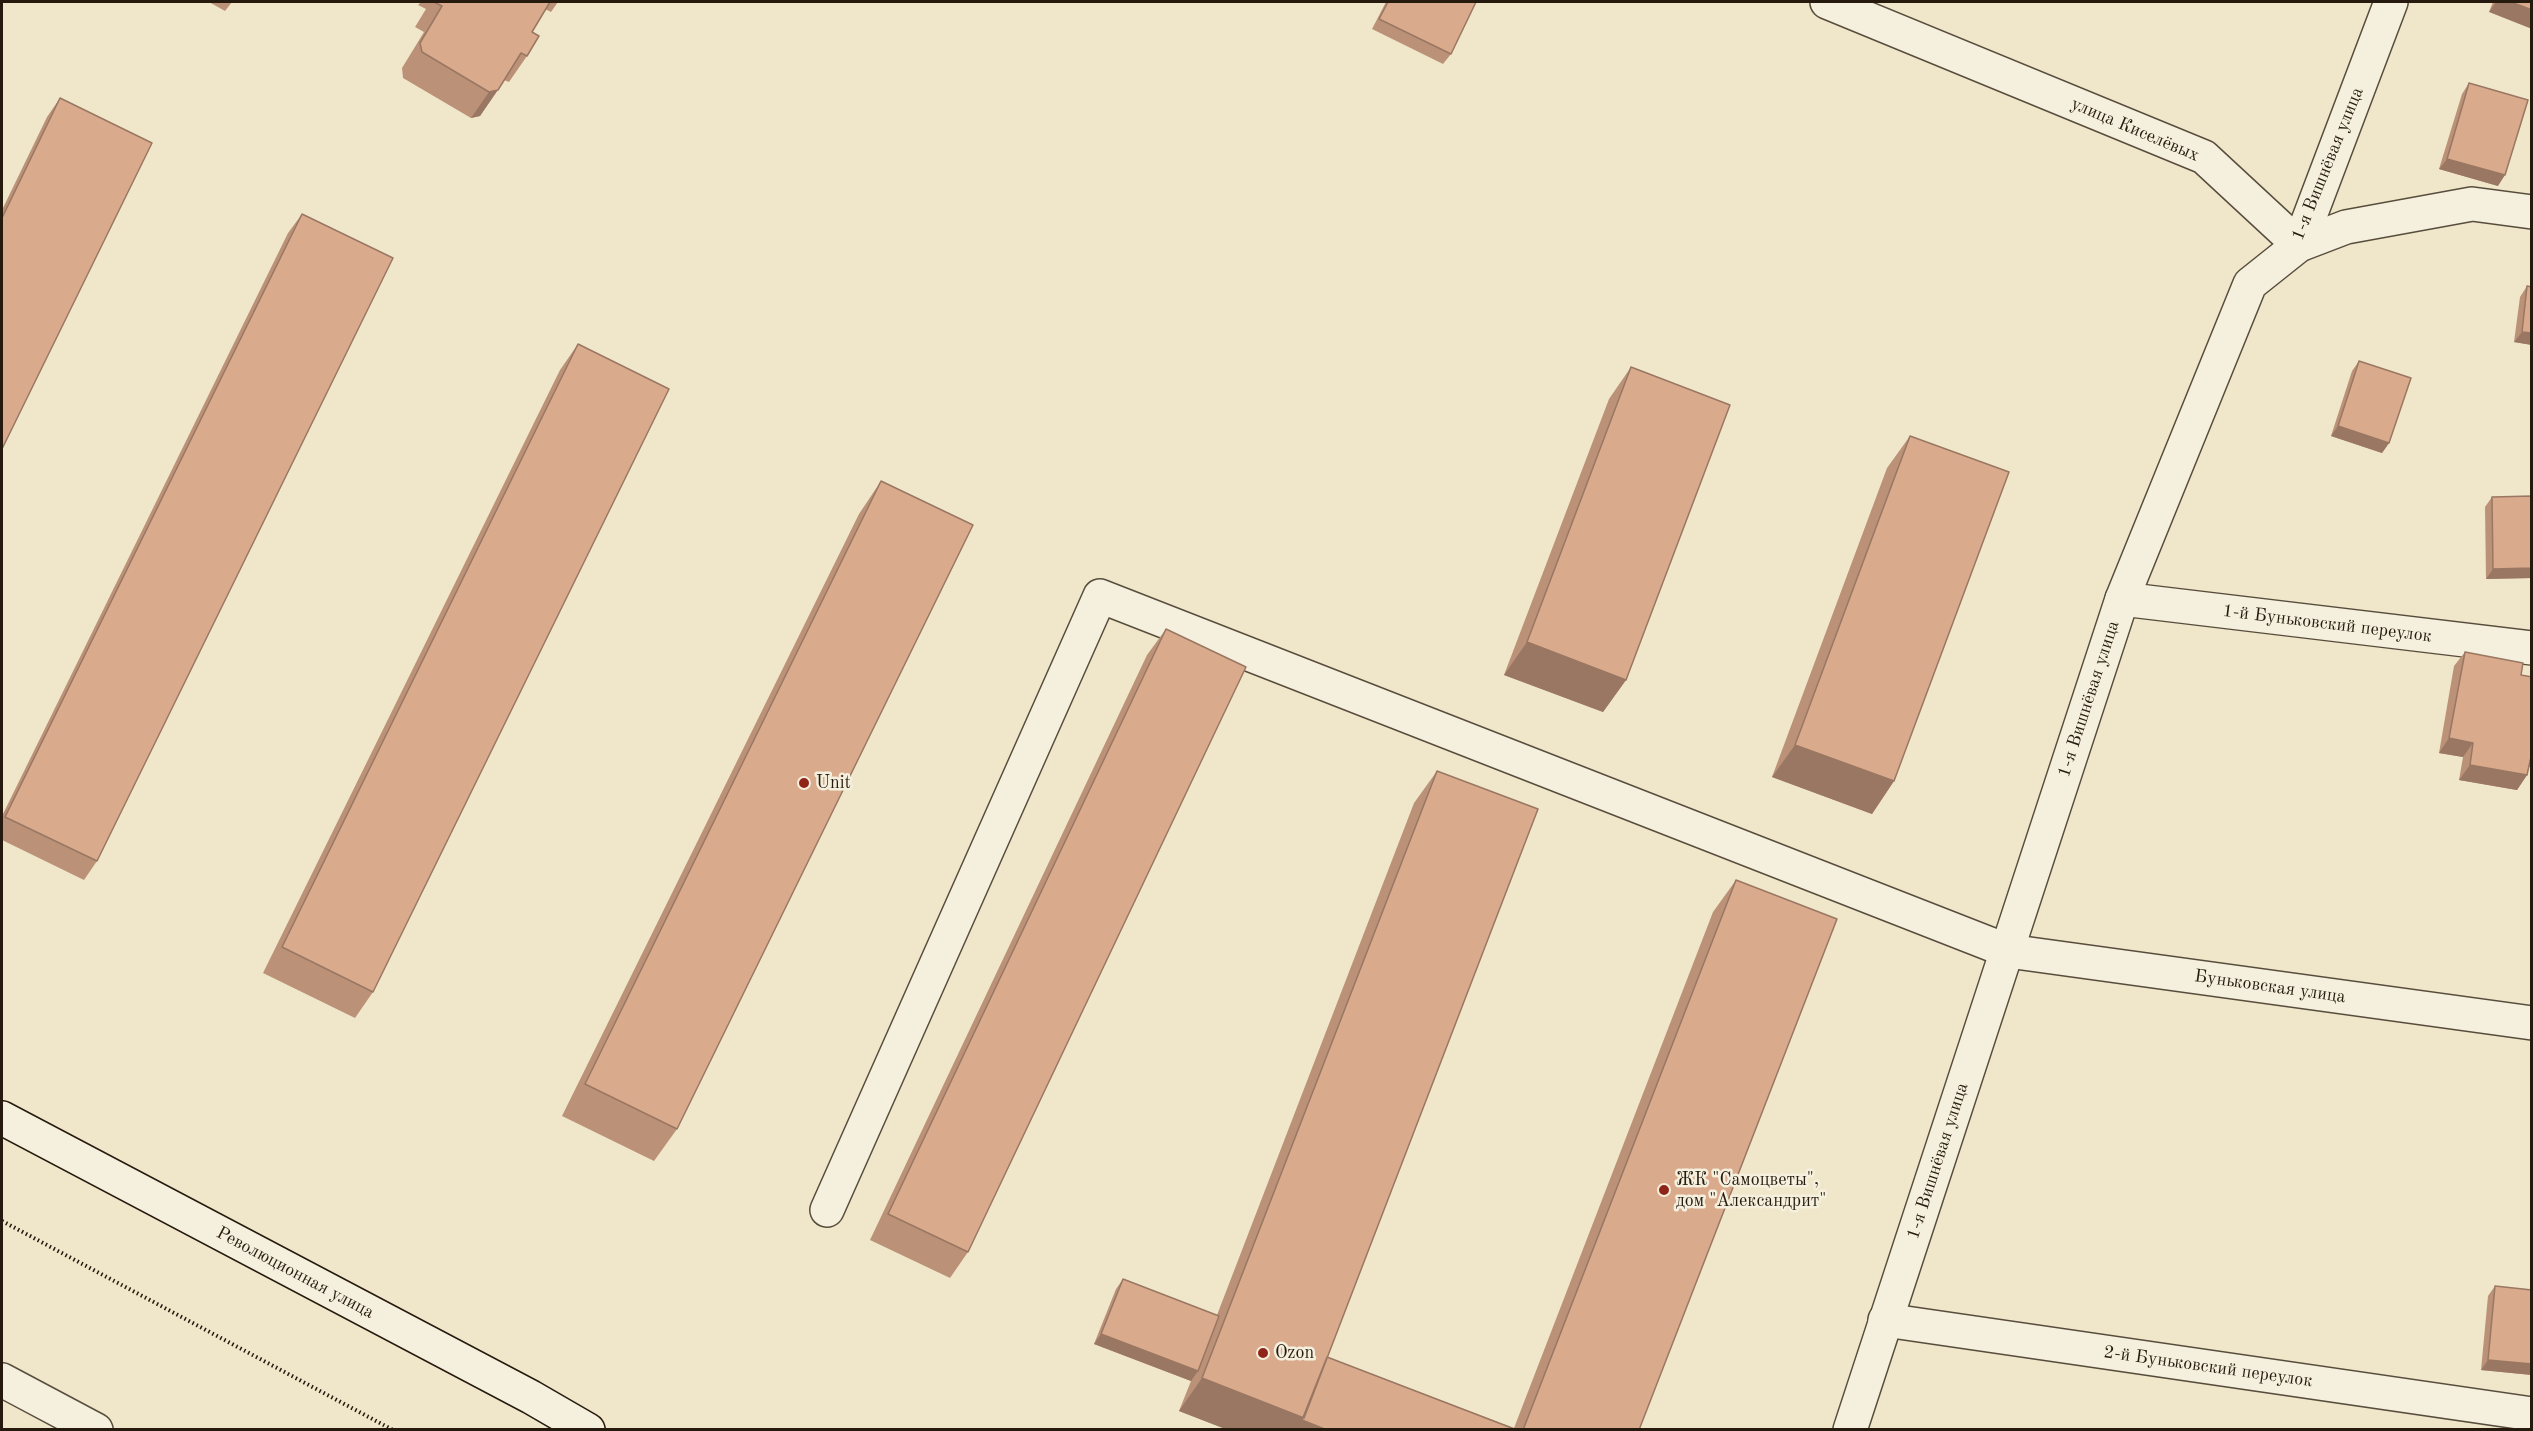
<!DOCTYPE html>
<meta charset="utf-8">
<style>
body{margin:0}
#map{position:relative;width:2533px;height:1431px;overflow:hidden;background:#f0e7ca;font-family:"Old Standard TT",serif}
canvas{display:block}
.frame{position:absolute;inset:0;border:3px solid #261a0e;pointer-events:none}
</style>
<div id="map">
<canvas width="2533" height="1431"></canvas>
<div class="frame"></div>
</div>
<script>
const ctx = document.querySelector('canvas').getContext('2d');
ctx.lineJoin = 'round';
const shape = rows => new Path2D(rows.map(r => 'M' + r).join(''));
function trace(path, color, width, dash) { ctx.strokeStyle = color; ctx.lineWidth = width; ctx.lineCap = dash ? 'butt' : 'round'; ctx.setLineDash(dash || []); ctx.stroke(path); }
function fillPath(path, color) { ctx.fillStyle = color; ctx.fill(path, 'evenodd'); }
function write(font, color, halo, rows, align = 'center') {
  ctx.font = font + ' "Old Standard TT",serif'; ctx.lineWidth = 5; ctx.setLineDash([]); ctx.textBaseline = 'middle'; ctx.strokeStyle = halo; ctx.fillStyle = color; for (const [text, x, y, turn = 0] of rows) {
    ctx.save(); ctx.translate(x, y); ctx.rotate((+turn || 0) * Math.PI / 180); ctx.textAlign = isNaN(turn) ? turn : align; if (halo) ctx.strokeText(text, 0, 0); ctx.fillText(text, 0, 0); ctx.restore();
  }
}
const minor = shape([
 [1827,2,2204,157,2299,245,2391,2],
 [2122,599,2532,648],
 [827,1210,1100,596,2008,951,2532,1023],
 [1885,1320,2532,1414],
 [2,1380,96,1430]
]);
const tertiary = shape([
 [1850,1430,2122,599,2250,284,2299,245,2346,227,2472,204,2532,212]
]);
const secondary = shape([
 [2,1118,531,1397,588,1430]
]);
trace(minor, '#584d3d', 36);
trace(tertiary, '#584d3d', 36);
trace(secondary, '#261a0e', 36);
trace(shape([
 [2,1221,393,1430]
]), '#261a0e', 4, [1.5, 3]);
trace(minor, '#f5efdd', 33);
trace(tertiary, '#f5efdd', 33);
trace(secondary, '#f5efdd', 33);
fillPath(shape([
 [209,2,232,2,225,11],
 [421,2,558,2,551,12,545,9,532,32,527,56,509,82,504,80,480,116,471,118,403,78,402,68,424,32,415,27,426,9,418,5],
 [1386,2,1476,2,1451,54,1443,64,1372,29],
 [2493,2,2532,2,2489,12],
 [2469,83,2498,186,2439,169,2462,94],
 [60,98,2,449,2,210,47,117],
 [302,214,97,861,84,880,2,840,2,816,288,233],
 [2527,286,2532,287,2532,345,2514,342,2520,297],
 [578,344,373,992,355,1018,263,973,560,370],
 [2359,361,2389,443,2382,453,2331,436,2352,371],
 [1631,367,1626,680,1603,712,1504,675,1609,399],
 [1910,436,1894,781,1872,814,1772,777,1887,468],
 [881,481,677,1129,654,1161,562,1116,859,514],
 [2492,497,2532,578,2486,579,2485,507],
 [1166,629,968,1252,950,1278,870,1240,1147,655],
 [2465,652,2521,675,2529,767,2527,775,2517,790,2459,780,2463,757,2439,753,2454,666],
 [1437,771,1327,1357,1514,1428,1713,912,1736,880,1639,1430,1228,1430,1179,1411,1191,1381,1094,1344,1116,1289,1123,1279,1217,1315,1414,803],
 [2495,1286,2532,1375,2481,1370,2488,1296]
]), '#bb9278');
fillPath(shape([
 [2496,2,2511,2,2532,10,2532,29,2489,12],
 [498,90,480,116,471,118,489,92],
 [2447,159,2505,175,2498,186,2439,169],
 [2522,332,2532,333,2532,345,2514,342],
 [2338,426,2389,443,2382,453,2331,436],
 [2532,568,2532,578,2486,579,2493,569],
 [1527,642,1626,680,1603,712,1504,675],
 [2449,738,2473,743,2463,757,2439,753],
 [1795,745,1894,781,1872,814,1772,777],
 [2532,751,2532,767,2521,766],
 [2470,765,2527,775,2517,790,2459,780],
 [1101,1334,1198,1371,1191,1381,1094,1344],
 [2488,1360,2532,1364,2532,1375,2481,1370],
 [1202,1378,1304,1418,1327,1430,1228,1430,1179,1411]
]), '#997762');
const building = shape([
 [434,2,550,2,532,32,539,36,527,56,521,53,498,90,489,92,422,52,420,43,442,6,434,2],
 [1388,2,1476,2,1451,54,1379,19,1388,2],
 [2511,2,2532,2,2532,10,2511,2],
 [2469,83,2528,100,2505,175,2447,159,2469,83],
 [60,98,152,143,2,449,2,218,60,98],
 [302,214,393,258,97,861,5,817,302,214],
 [2527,286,2532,287,2532,333,2522,332,2527,286],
 [578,344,669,389,373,992,282,947,578,344],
 [2359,361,2411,378,2389,443,2338,426,2359,361],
 [1631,367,1730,405,1626,680,1527,642,1631,367],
 [1910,436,2009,472,1894,781,1795,745,1910,436],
 [881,481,973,525,677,1129,585,1084,881,481],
 [2532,496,2532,568,2493,569,2492,497,2532,496],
 [1166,629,1246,667,968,1252,888,1214,1166,629],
 [2465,652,2523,663,2521,675,2532,677,2532,752,2527,775,2470,765,2473,743,2449,738,2465,652],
 [1437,771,1538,809,1304,1418,1202,1378,1437,771],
 [1736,880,1837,919,1639,1430,1523,1430,1736,880],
 [1123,1279,1219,1316,1198,1371,1101,1334,1123,1279],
 [2495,1286,2532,1290,2532,1364,2488,1360,2495,1286],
 [1327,1357,1517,1430,1327,1430,1302,1420,1327,1357]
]);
fillPath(building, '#daaa8c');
trace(building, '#997762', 1.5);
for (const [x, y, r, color] of [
 [804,783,6,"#8f2418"],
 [1664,1190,6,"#8f2418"],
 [1263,1353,6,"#8f2418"]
]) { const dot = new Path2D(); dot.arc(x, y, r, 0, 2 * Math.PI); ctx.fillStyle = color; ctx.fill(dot); trace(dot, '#f5efdd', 2); }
write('18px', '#261a0e', '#f5efdd', [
 ["улица Киселёвых",2135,130,23],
 ["1-я Вишнёвая улица",2328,164,-68],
 ["1-й Буньковский переулок",2327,624,7],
 ["1-я Вишнёвая улица",2089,699,-72],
 ["Буньковская улица",2270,987,8],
 ["1-я Вишнёвая улица",1938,1161,-72],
 ["Революционная улица",295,1273,28],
 ["2-й Буньковский переулок",2208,1367,8]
]);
write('18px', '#261a0e', '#f5efdd', [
 ["Unit",816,783],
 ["ЖК \"Самоцветы\",",1676,1180],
 ["дом \"Александрит\"",1676,1201],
 ["Ozon",1275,1353]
], 'left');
</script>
